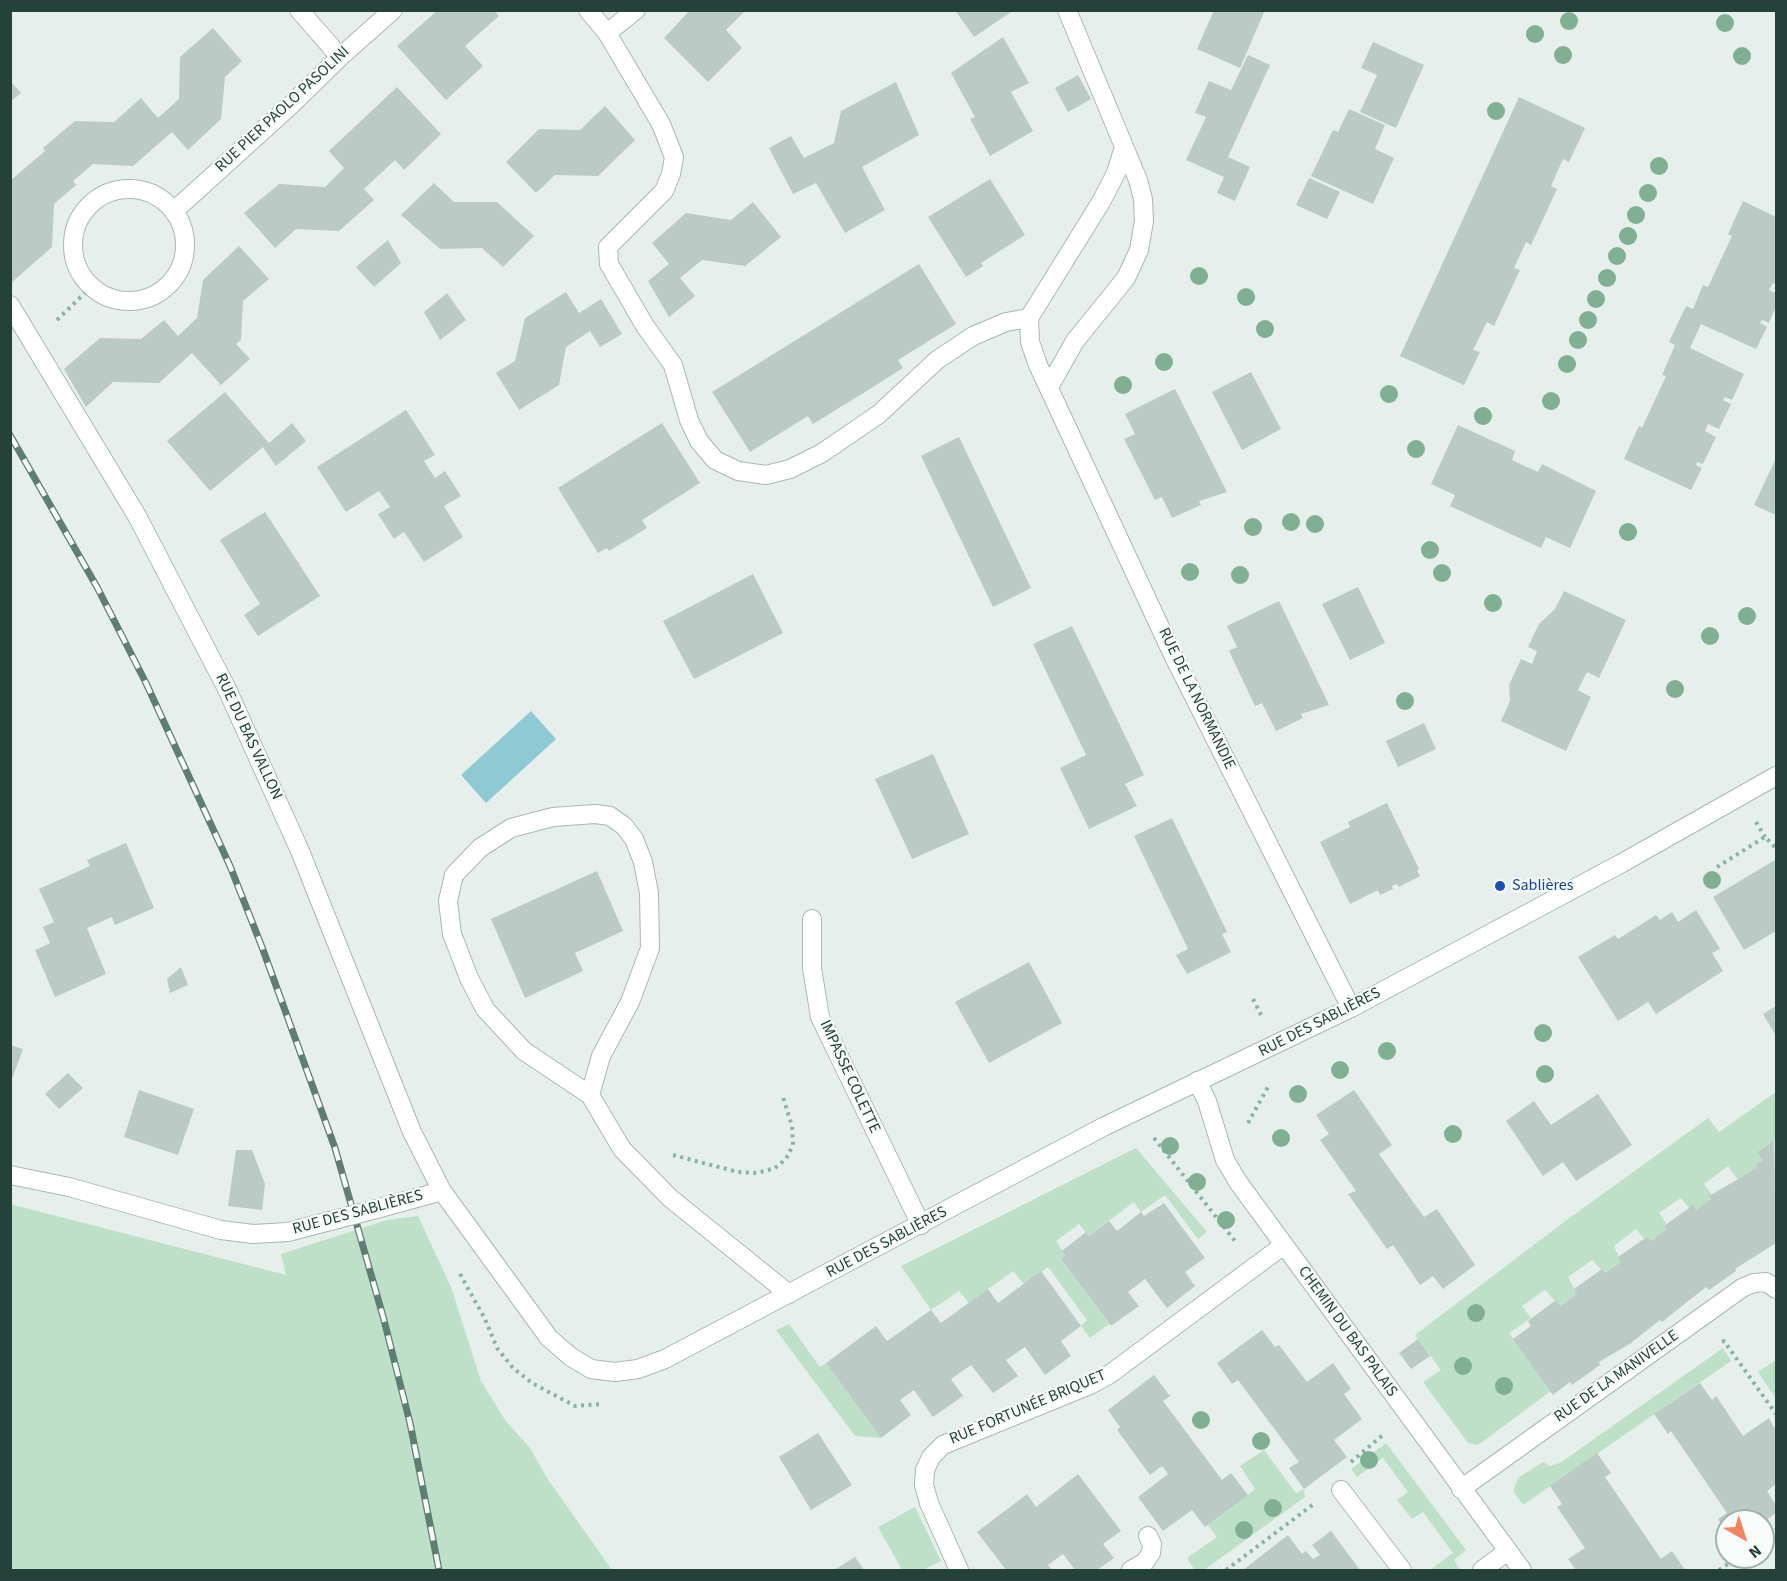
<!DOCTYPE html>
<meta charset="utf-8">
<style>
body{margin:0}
#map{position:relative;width:1787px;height:1581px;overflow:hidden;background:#e6efeb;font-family:"Source Sans 3",sans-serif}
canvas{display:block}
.frame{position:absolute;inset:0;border:12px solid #24423a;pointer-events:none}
.north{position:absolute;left:1715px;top:1509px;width:60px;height:60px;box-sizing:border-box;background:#f7fbf9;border:2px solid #a3b1ad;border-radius:50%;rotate:141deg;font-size:16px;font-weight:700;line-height:24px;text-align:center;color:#24423a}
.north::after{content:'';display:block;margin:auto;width:21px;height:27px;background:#f4845f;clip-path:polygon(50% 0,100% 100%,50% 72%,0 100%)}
</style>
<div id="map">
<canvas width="1787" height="1581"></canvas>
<div class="frame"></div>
<div class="north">N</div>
</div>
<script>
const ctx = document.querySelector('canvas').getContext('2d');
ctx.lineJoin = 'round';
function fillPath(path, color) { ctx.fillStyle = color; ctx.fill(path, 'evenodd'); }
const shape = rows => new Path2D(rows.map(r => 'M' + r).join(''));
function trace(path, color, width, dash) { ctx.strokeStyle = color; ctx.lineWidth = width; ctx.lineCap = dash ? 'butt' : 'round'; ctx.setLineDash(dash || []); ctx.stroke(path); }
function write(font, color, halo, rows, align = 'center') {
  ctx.font = font + ' "Source Sans 3",sans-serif'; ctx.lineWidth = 4.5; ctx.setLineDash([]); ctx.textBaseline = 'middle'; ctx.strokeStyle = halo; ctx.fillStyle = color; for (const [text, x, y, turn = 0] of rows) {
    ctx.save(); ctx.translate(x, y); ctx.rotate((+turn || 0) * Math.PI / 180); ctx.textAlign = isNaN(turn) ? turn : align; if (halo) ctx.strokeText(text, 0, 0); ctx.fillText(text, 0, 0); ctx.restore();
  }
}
fillPath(shape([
 [1776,1092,1776,1143,1774,1140,1758,1151,1763,1160,1756,1164,1757,1168,1739,1181,1728,1166,1704,1184,1712,1195,1711,1199,1696,1210,1689,1208,1681,1198,1659,1213,1666,1223,1664,1226,1666,1229,1651,1241,1648,1237,1644,1239,1636,1229,1614,1246,1621,1262,1605,1273,1592,1260,1568,1277,1577,1294,1560,1306,1545,1290,1522,1306,1531,1318,1509,1333,1551,1391,1478,1445,1468,1443,1423,1382,1441,1370,1415,1335,1568,1219,1708,1118,1719,1132],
 [1136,1148,1207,1232,1198,1239,1165,1195,1141,1212,1134,1202,1089,1236,1079,1224,1056,1241,1065,1255,1061,1259,1109,1324,1090,1338,1081,1326,1087,1320,1048,1267,1024,1284,1013,1271,969,1303,959,1291,931,1310,905,1272,901,1266],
 [10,1204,286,1275,281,1254,387,1220,418,1216,451,1287,481,1381,505,1420,530,1448,547,1478,612,1570,11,1570],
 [789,1324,820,1367,826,1363,881,1438,855,1436,776,1330],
 [1723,1348,1731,1361,1523,1505,1513,1491,1518,1478,1543,1462,1550,1466,1560,1463],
 [1776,1360,1776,1399,1758,1372],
 [1386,1443,1466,1550,1454,1560,1460,1570,1430,1570,1453,1553,1423,1512,1412,1519,1397,1500,1408,1492,1383,1458,1357,1477,1351,1469],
 [1264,1450,1296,1493,1304,1489,1305,1497,1204,1570,1194,1569,1187,1558,1217,1537,1208,1525,1255,1489,1240,1466],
 [915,1507,941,1561,923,1570,902,1570,878,1527]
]), '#bfe0c8');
fillPath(shape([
 [531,711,556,739,486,803,461,775]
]), '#8ec9d4');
fillPath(shape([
 [438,10,494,10,499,16,465,46,483,66,446,100,397,46],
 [690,10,746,10,726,30,742,48,708,82,664,38],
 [955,10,1014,10,974,37],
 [1214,10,1265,10,1240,68,1197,49],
 [213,28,242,61,225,77,221,119,188,150,172,132,133,166,93,164,73,181,76,185,54,204,52,247,10,284,10,181,45,151,43,148,75,121,114,122,141,98,158,118,179,99,180,57],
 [1003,37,1029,83,1011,92,1033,131,990,156,970,119,975,117,951,73],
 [1373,42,1424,65,1396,128,1360,112,1377,75,1361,68],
 [1248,55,1270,65,1228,157,1250,167,1235,201,1217,193,1224,177,1186,160,1206,117,1195,113,1209,81,1231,90],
 [1078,75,1091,99,1068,112,1055,88],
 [10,81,21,93,10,102],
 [896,82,919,135,862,167,885,210,845,233,816,183,793,194,769,148,791,136,804,158,834,143,841,111],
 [397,87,441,134,404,170,395,160,364,189,374,200,339,231,296,229,275,248,244,213,279,184,325,187,344,168,329,151],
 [1519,97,1585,128,1569,162,1563,159,1551,186,1557,189,1531,245,1526,242,1514,268,1520,270,1494,326,1487,322,1473,350,1480,352,1464,385,1400,356],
 [605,106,635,140,598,176,555,175,536,193,506,162,539,129,580,130],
 [1349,109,1385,125,1375,149,1394,158,1373,204,1311,176,1333,130,1338,132],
 [1309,178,1340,192,1327,219,1296,205],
 [990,179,1025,235,981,263,983,266,966,277,928,217],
 [434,183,454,202,497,202,534,236,503,267,482,248,440,249,401,215],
 [1743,201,1776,217,1776,284,1773,283,1769,290,1776,293,1776,306,1769,323,1762,320,1760,323,1767,327,1756,349,1701,324,1690,348,1744,374,1732,400,1725,397,1723,400,1731,404,1719,429,1708,424,1705,431,1716,437,1703,464,1697,462,1696,465,1702,468,1691,490,1624,459,1639,426,1642,428,1666,376,1662,375,1675,345,1669,342,1686,306,1693,309,1703,285,1708,287,1732,236,1728,234],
 [753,202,781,237,745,266,702,260,680,278,695,296,669,317,648,281,669,264,652,243,686,213,731,220],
 [388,240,401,263,374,287,356,267],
 [239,246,269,279,243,301,241,340,236,344,250,359,221,385,192,353,159,383,113,382,86,407,64,369,100,338,141,339,164,320,178,336,197,318,203,280],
 [919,264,956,324,898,360,903,368,865,392,813,424,808,416,750,452,712,392],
 [566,292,579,313,601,299,622,334,600,347,590,331,566,347,559,385,519,410,496,373,515,361,525,318],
 [447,293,466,320,440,340,424,312],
 [1251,372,1281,429,1242,450,1212,392],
 [1175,389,1227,492,1199,501,1201,505,1172,518,1162,497,1155,500,1124,439,1135,434,1125,414],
 [225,392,269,443,292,423,306,441,276,466,263,447,210,491,167,441],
 [406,410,435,455,424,461,435,478,445,471,461,496,444,506,463,537,424,562,404,532,394,539,378,514,390,507,379,491,346,512,317,467],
 [662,423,700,483,642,520,647,528,609,551,607,548,598,553,558,488],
 [1458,425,1515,451,1512,460,1538,472,1542,464,1596,491,1570,548,1546,537,1541,548,1450,506,1455,495,1431,484],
 [959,437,1031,588,993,607,921,456],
 [1776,458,1776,515,1754,505],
 [265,512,320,596,258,636,244,615,260,604,220,540],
 [753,574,783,633,694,679,663,621],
 [1358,587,1385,643,1350,660,1322,604],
 [1564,591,1626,620,1599,678,1587,672,1578,690,1591,697,1566,751,1501,721,1510,701,1509,685,1521,659,1532,664,1537,651,1528,647,1539,624,1555,609],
 [1279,601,1329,705,1301,714,1303,718,1276,731,1262,703,1255,706,1229,651,1237,647,1227,626],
 [1072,626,1144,775,1125,784,1137,806,1089,829,1060,768,1086,755,1033,644],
 [1424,723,1436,749,1398,767,1386,741],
 [933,754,969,834,912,859,875,779],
 [1387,803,1419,869,1417,870,1420,876,1399,887,1397,884,1392,886,1393,889,1380,895,1378,890,1350,904,1320,842,1350,827,1348,822],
 [1172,818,1227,932,1222,934,1231,952,1187,974,1176,955,1188,949,1134,836],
 [126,843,154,908,115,925,112,917,87,928,106,974,55,997,35,950,50,943,43,927,54,922,39,889,90,866,87,860],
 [1775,860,1776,931,1744,950,1713,897],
 [597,871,623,931,575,953,583,971,525,998,491,919],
 [1696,910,1720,949,1712,953,1723,971,1656,1014,1648,1002,1618,1021,1578,957,1615,935,1618,939,1656,915,1660,920,1672,912,1678,922],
 [1029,962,1062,1023,989,1063,955,1002],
 [181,967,188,985,170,993,167,979],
 [1776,1006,1776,1036,1763,1014],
 [10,1045,23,1049,11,1082,10,1082],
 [68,1073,83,1088,59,1109,45,1094],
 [139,1090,194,1109,178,1155,124,1137],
 [1354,1090,1392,1145,1379,1154,1424,1217,1437,1209,1475,1265,1443,1289,1433,1276,1420,1285,1393,1245,1387,1249,1348,1194,1356,1191,1320,1140,1329,1134,1316,1115],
 [1598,1094,1632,1145,1576,1181,1563,1162,1543,1176,1506,1121,1534,1101,1551,1125],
 [1774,1140,1776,1243,1735,1269,1736,1271,1709,1290,1706,1287,1662,1322,1660,1320,1631,1343,1599,1362,1600,1365,1572,1385,1570,1382,1553,1395,1513,1339,1531,1326,1528,1321,1556,1300,1560,1306,1577,1294,1574,1289,1602,1269,1605,1273,1621,1262,1618,1257,1644,1239,1648,1237,1651,1241,1666,1229,1664,1226,1693,1205,1696,1210,1711,1199,1709,1196,1757,1168,1756,1164,1763,1160,1757,1152],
 [236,1150,252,1150,265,1184,262,1210,228,1206],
 [1164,1203,1205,1258,1185,1272,1195,1286,1167,1308,1145,1279,1128,1292,1139,1306,1111,1326,1061,1259,1065,1255,1062,1251,1086,1232,1089,1236,1109,1221,1117,1231,1141,1212,1144,1216],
 [1041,1271,1081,1326,1061,1341,1071,1356,1045,1375,1025,1347,1006,1360,1018,1376,993,1393,971,1365,951,1379,963,1396,933,1417,914,1390,900,1400,911,1415,881,1438,826,1363,876,1326,887,1341,931,1310,941,1323,988,1289,998,1303],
 [1262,1330,1275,1347,1279,1345,1307,1382,1333,1363,1351,1389,1344,1394,1362,1419,1334,1440,1347,1457,1304,1489,1289,1468,1299,1462,1238,1380,1232,1384,1217,1363],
 [1418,1339,1430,1356,1411,1369,1399,1353],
 [1154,1375,1170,1396,1163,1401,1222,1480,1231,1473,1248,1495,1205,1527,1192,1510,1163,1531,1138,1497,1168,1474,1162,1466,1150,1475,1117,1430,1120,1427,1108,1410],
 [1700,1383,1712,1400,1716,1396,1743,1436,1769,1418,1776,1431,1776,1484,1767,1491,1776,1505,1776,1513,1763,1522,1727,1521,1727,1533,1718,1519,1727,1513,1671,1431,1668,1434,1654,1414],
 [818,1433,852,1485,811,1510,779,1457],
 [1597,1453,1611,1473,1605,1477,1661,1559,1672,1551,1685,1570,1576,1570,1568,1559,1585,1548,1557,1507,1562,1504,1550,1486],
 [1078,1474,1121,1531,1103,1544,1114,1558,1097,1570,1075,1570,1063,1554,1048,1565,1052,1570,1006,1570,977,1532,1027,1494,1036,1507],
 [1331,1531,1360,1570,1243,1570,1288,1535,1302,1554,1306,1551,1313,1559,1320,1555,1312,1545],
 [855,1557,864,1570,834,1570]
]), '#bbcac4');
const minor = shape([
 [299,10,340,57],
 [588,10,607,33,661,124,674,157,671,174,664,191,608,247,609,264,645,326,673,365,689,420,699,441,715,460,738,471,766,475,790,469,822,453,879,414,937,360,973,336,1006,322,1029,318],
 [607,33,636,10],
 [1124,147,1116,173,1101,202,1029,318,1030,342,1038,365,1173,655,1351,1008],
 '73 245a56 56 0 1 1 112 0a56 56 0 1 1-112 0Z',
 [174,211,292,104,340,57,393,10],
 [10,305,137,516,227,689,300,851,412,1132,442,1191,549,1338,571,1357,591,1369,615,1372,638,1369,665,1359,1105,1126,1351,1008,1622,863,1776,776],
 [1049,387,1075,341,1126,278,1139,250,1144,221,1143,199,1138,180,1067,10],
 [812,919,812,968,820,1017,921,1225],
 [1197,1081,1207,1101,1225,1160,1238,1182,1522,1570],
 [590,1095,524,1051,485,1009,469,978,452,934,448,901,454,875,480,848,511,828,553,817,595,814,610,816,624,826,634,839,643,862,649,893,650,948,630,1002,601,1056,590,1095,622,1149,670,1198,789,1294],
 [10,1175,69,1187,221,1230,253,1234,288,1232],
 [380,1208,442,1191],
 [1461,1489,1742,1288,1754,1283,1766,1282,1776,1289],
 [1341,1490,1402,1570],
 [959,1570,929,1503,924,1485,925,1470,931,1457,943,1445,1090,1385,1110,1374,1284,1245],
 [1131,1570,1145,1562,1151,1553,1152,1544,1148,1536],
 [1482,1570,1508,1551]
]);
trace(minor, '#a8b8b2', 20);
trace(shape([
 [57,320,91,287],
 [1756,822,1765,837],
 [1717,867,1765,837,1776,848],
 [1253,999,1261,1015],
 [1248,1123,1269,1085],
 [1154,1138,1235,1241],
 [673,1155,738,1172,757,1173,775,1168,786,1159,793,1145,792,1126,782,1094],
 [460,1274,485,1319,497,1348,513,1368,532,1383,575,1406,602,1404],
 [1722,1342,1724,1341,1776,1414],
 [1351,1462,1384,1434],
 [1763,1539,1776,1530],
 [1226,1570,1314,1504],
 [1719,1570,1738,1557]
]), '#86b3a5', 4, [3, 4.5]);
trace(minor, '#fff', 18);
const rail = shape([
 [10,435,97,587,146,683,230,866,262,947,335,1148,384,1320,410,1423,439,1570]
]);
trace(rail, '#5f7d75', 7);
trace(rail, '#f7fbf9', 4.5, [14]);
const minorBridge = shape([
 [288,1232,380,1208]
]);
trace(minorBridge, '#a8b8b2', 20, []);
trace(minorBridge, '#fff', 18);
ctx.fillStyle = '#80af93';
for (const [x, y] of [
 [1569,21],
 [1725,23],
 [1535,34],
 [1563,55],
 [1742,56],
 [1496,111],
 [1659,166],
 [1648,193],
 [1636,215],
 [1628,236],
 [1617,256],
 [1199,276],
 [1607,278],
 [1246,297],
 [1596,299],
 [1588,320],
 [1265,329],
 [1578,340],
 [1164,362],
 [1567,364],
 [1123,385],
 [1389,394],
 [1551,401],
 [1483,416],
 [1416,449],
 [1291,522],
 [1315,524],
 [1253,527],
 [1628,532],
 [1430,550],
 [1190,572],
 [1442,573],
 [1240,575],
 [1493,603],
 [1747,616],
 [1710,636],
 [1675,689],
 [1405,701],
 [1712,880],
 [1543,1033],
 [1387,1051],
 [1340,1070],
 [1545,1074],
 [1298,1094],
 [1453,1134],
 [1281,1138],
 [1170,1146],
 [1197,1182],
 [1226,1220],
 [1476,1313],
 [1463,1366],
 [1504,1386],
 [1201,1420],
 [1261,1441],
 [1369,1460],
 [1273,1508],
 [1244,1530]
]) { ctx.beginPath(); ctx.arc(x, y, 9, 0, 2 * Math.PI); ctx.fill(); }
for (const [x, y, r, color] of [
 [1500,886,6,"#1a4fb4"]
]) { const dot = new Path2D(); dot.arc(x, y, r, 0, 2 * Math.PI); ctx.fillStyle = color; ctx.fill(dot); trace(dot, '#f7fbf9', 2); }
write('16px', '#24423a', '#f7fbf9', [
 ["RUE PIER PAOLO PASOLINI",283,110,-43],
 ["RUE DE LA NORMANDIE",1196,699,64],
 ["RUE DU BAS VALLON",248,737,65],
 ["RUE DES SABLIÈRES",1320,1023,-27],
 ["IMPASSE COLETTE",849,1077,65],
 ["RUE DES SABLIÈRES",358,1213,-15],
 ["RUE DES SABLIÈRES",887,1243,-28],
 ["CHEMIN DU BAS PALAIS",1347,1332,54],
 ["RUE DE LA MANIVELLE",1617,1377,-35],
 ["RUE FORTUNÉE BRIQUET",1028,1408,-23]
]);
write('16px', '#164399', '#f7fbf9', [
 ["Sablières",1512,886]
], 'left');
</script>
